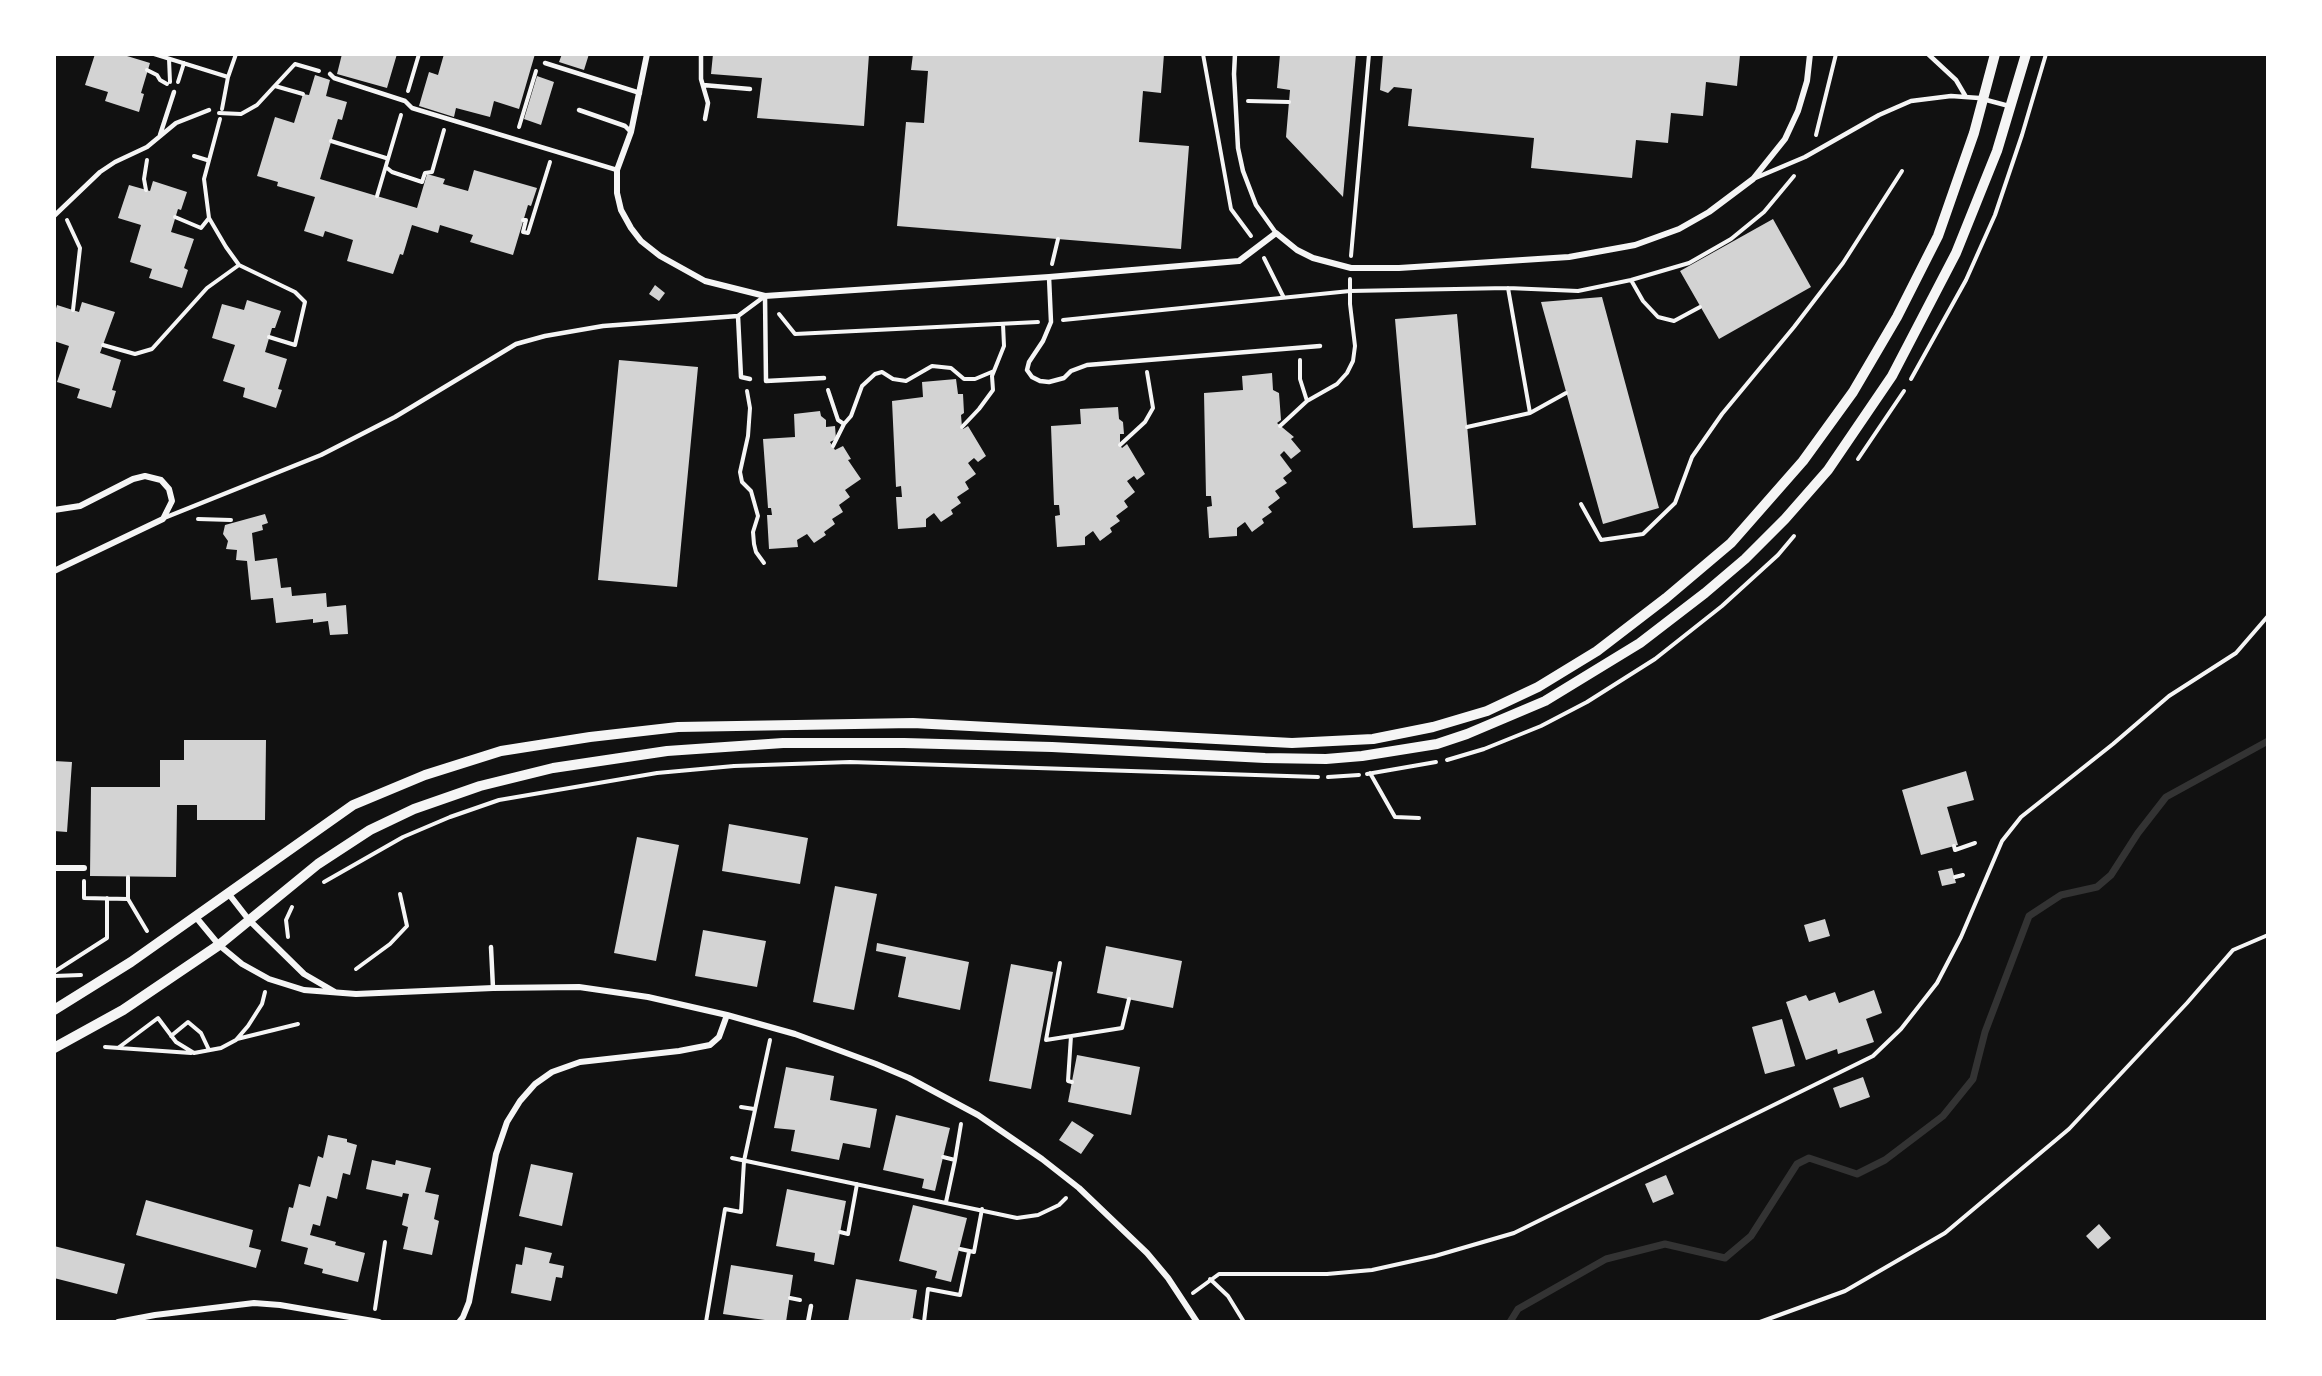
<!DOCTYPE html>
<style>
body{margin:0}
#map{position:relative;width:2322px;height:1376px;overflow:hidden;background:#111;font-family:"Roboto Condensed",sans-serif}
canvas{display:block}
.frame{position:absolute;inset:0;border:56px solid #fff;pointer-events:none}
</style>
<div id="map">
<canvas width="2322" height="1376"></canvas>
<div class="frame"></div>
</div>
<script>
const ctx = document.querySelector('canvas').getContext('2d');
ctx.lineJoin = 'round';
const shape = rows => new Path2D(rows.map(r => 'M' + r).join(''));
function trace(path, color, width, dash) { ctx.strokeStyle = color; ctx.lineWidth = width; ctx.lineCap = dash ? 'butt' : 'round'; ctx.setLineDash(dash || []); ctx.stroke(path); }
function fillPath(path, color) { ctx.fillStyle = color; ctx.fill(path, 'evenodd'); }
trace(shape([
 [1510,1322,1518,1309,1606,1259,1665,1244,1725,1258,1751,1236,1797,1164,1809,1158,1857,1174,1885,1160,1943,1116,1973,1079,1985,1032,2029,916,2061,895,2097,887,2111,875,2138,833,2166,797,2268,741]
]), '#333', 7);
fillPath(shape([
 [95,54,128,54,127,56,150,63,141,93,144,94,139,112,105,101,108,92,85,85],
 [342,54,397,54,387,88,337,74],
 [444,54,535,54,519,109,494,101,490,117,456,108,454,117,419,106,429,72,438,75],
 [562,54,589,54,584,70,559,62],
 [713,54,869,54,864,126,757,118,762,78,711,74],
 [913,54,1164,54,1161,93,1143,91,1139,142,1189,146,1181,249,897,226,906,122,924,123,928,71,911,70],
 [1280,54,1356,54,1343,197,1286,137,1290,90,1277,88],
 [1383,54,1728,54,1740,55,1737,86,1706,82,1703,116,1671,113,1668,143,1636,140,1632,178,1531,168,1534,138,1408,126,1412,89,1394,87,1388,93,1380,90],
 [315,75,330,80,326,96,347,102,342,120,338,119,320,179,417,208,427,174,445,179,443,184,468,191,474,170,537,188,531,206,528,205,513,255,470,242,473,235,440,225,438,233,412,225,403,255,400,254,393,274,347,261,353,240,325,231,323,237,304,231,315,197,277,186,278,182,257,176,275,117,294,123,303,94,309,95],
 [537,76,554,82,541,125,524,119],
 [153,181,187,192,181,210,178,209,171,232,194,239,184,268,188,270,182,288,149,278,152,269,130,262,141,225,118,218,129,185,150,191],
 [1773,219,1811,287,1719,339,1680,271],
 [655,285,665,293,659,301,649,294],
 [1602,297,1659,508,1603,524,1541,302],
 [247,300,281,311,275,328,272,328,265,352,287,359,278,389,282,390,276,408,243,397,245,388,223,381,235,345,212,338,222,304,244,310],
 [82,302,115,312,100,353,121,360,112,390,116,391,111,408,77,398,80,389,57,382,69,346,54,341,54,316,57,305,79,312],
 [1457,314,1476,525,1413,528,1395,319],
 [619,360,698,367,677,587,598,580],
 [1272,373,1273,390,1279,393,1281,420,1277,423,1294,437,1291,439,1301,451,1291,459,1284,451,1280,455,1292,471,1283,478,1287,483,1275,491,1280,498,1268,507,1272,512,1262,519,1264,523,1252,532,1245,522,1237,528,1237,536,1209,538,1207,507,1212,506,1211,496,1206,496,1204,393,1243,390,1242,376],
 [956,379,958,394,963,394,964,413,961,415,962,427,963,429,968,426,986,456,978,462,974,458,968,463,976,474,965,482,969,489,957,497,961,503,951,510,953,514,941,522,934,513,926,519,926,527,898,529,896,497,902,497,901,486,896,487,892,401,923,397,922,382],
 [1118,407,1119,419,1123,422,1124,434,1120,434,1120,445,1122,448,1127,444,1145,474,1137,480,1134,476,1127,481,1135,492,1124,501,1128,507,1116,516,1120,521,1110,528,1112,532,1100,541,1093,531,1085,537,1085,545,1057,547,1055,516,1060,515,1059,505,1054,505,1051,426,1081,424,1080,409],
 [820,411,821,416,826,420,826,427,835,426,836,439,830,442,835,450,843,446,851,459,848,460,861,479,845,490,850,497,839,505,843,512,832,519,835,524,824,532,826,535,814,543,807,534,797,540,798,547,769,549,767,515,772,515,771,508,768,508,763,439,795,437,794,414],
 [265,514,268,523,262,525,263,530,252,533,255,561,277,558,281,588,291,587,292,596,326,593,327,607,346,605,348,634,330,635,328,621,313,623,313,619,276,623,273,598,251,600,247,561,236,560,237,550,226,549,228,541,223,534,225,525],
 [184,740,266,740,265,820,197,820,197,805,177,805,176,877,90,876,91,787,160,787,160,760,184,760],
 [54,761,72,762,67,832,54,831],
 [1966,771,1974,800,1947,807,1958,845,1921,855,1902,790],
 [729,824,808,838,800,884,722,871],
 [637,837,679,845,656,961,614,953],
 [1952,868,1956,883,1942,886,1938,871],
 [835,886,877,894,854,1010,813,1002],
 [1825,919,1830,936,1809,942,1804,925],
 [703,930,766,941,757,987,695,976],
 [877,943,969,962,960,1010,898,997,906,957,876,951],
 [1106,946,1182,961,1173,1008,1097,993],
 [1011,964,1053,972,1031,1089,989,1081],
 [1874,990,1882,1013,1866,1019,1874,1042,1838,1054,1837,1049,1806,1060,1786,1002,1806,995,1809,1001,1835,992,1839,1003],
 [1782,1019,1795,1066,1765,1074,1752,1027],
 [1077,1055,1140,1067,1131,1115,1068,1102],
 [786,1067,834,1076,830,1100,877,1109,870,1148,843,1143,839,1160,791,1151,795,1130,774,1128],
 [1863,1077,1870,1097,1840,1108,1833,1088],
 [896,1115,950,1128,935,1191,922,1188,924,1179,883,1170],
 [1072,1121,1094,1135,1081,1154,1059,1140],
 [328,1135,347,1139,347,1142,357,1145,350,1175,343,1173,337,1199,327,1196,320,1226,313,1224,310,1235,336,1242,335,1245,365,1253,358,1282,322,1273,323,1269,304,1264,308,1248,281,1241,289,1207,293,1208,299,1184,310,1187,318,1156,323,1158],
 [372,1160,395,1165,396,1160,431,1168,425,1192,439,1195,434,1219,439,1221,432,1255,403,1249,408,1227,402,1225,409,1194,403,1193,402,1197,366,1189],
 [531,1164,573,1173,562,1226,519,1216],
 [1666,1175,1674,1194,1653,1203,1645,1184],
 [787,1189,846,1201,834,1265,814,1261,815,1253,776,1246],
 [146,1200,253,1230,249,1247,261,1250,256,1268,136,1235],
 [913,1205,967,1218,951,1282,935,1278,937,1271,899,1261],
 [2099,1224,2111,1238,2098,1249,2086,1236],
 [54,1246,125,1264,117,1294,54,1278],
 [525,1247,552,1253,549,1263,564,1266,562,1278,556,1277,551,1301,511,1293,516,1264,522,1265],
 [731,1265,793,1275,786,1322,765,1322,765,1320,723,1314],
 [856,1279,917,1290,912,1322,848,1322]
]), '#d3d3d3');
trace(shape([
 [154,54,228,77],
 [1203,54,1231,209,1251,236],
 [169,59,170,82],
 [147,70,157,75,160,80,167,84],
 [178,82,184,63],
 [275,86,303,94],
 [408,91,419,54],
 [1248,101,1289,102],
 [222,109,228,77,236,54],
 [219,113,241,114,257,105,295,64,319,71],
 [220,119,204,179,209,218,226,247,239,265,295,292,305,302,295,345,269,337],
 [519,127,536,71],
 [1816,135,1836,54],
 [331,141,386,158],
 [194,156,207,160],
 [387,168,392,172,422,182,425,173,432,172,444,130],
 [146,190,144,179,147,160],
 [377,196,401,115],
 [175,217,201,228,209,218],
 [67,220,80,248,73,310],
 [523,220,526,220,523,232,528,233,550,162],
 [1351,256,1369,54],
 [1264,258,1283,296],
 [1052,264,1058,239],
 [1631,280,1643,301,1658,317,1674,321,1700,307],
 [1508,288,1530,413],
 [779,314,795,334,1038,322],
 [1063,320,1350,291,1508,288,1578,291,1631,280,1689,263,1731,239,1764,212,1794,176],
 [103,345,135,354,152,349,207,288,239,265],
 [1300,360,1300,379,1307,401],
 [1911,379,1966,280,1995,215,2022,135,2046,54],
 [828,390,838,420,844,424,833,446],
 [747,391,750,408,748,436,740,472,742,482,751,491,758,516,753,532,754,544,756,552,764,563],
 [844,424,851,416,862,386,875,374,882,372,893,379,906,381,932,366,951,368,964,379,975,379,994,371],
 [1280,426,1307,401,1337,384,1347,373,1353,361,1355,346,1350,304,1350,279],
 [962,427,979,409,993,390,992,376,1004,346,1003,324],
 [1467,427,1530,413,1566,393],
 [1120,445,1145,422,1153,408,1147,372],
 [1858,459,1904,391],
 [1581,504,1601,540,1643,534,1675,503,1692,457,1722,414,1794,327,1843,263,1902,171],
 [198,519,231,520],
 [1447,760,1484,749,1541,726,1587,702,1655,659,1722,606,1778,555,1794,536],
 [1370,773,1395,817,1419,818],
 [1367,774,1436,762],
 [1328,777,1359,775],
 [1954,846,1955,850,1975,843],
 [1955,877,1963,875],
 [84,881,84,898,128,899,147,931],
 [324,882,403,837,450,817,499,800,657,773,734,766,850,762,1318,777],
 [128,899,128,877],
 [288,937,286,920,292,907],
 [1060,963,1046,1040,1122,1028,1129,999],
 [356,969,390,944,407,926,400,894],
 [54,972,107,938,107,898],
 [54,976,81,975],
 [171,1036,188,1022,201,1033,209,1050],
 [1071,1036,1068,1081,1072,1082],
 [237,1039,298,1024],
 [105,1047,191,1053],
 [118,1048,158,1018,176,1042,194,1053,221,1048,236,1040,248,1026,262,1004,265,992],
 [741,1107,754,1109],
 [943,1157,955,1160,961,1124],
 [732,1158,1017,1218,1038,1215,1059,1205,1066,1198],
 [946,1202,955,1160],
 [840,1232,848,1234,857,1184],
 [960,1249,974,1252,982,1209],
 [1210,1279,1228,1296,1244,1322],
 [1193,1293,1219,1274,1327,1274,1372,1270,1435,1256,1514,1233,1873,1056,1901,1029,1937,983,1961,937,2002,841,2021,817,2113,744,2169,696,2236,653,2268,616],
 [790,1298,800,1300],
 [375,1309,385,1242],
 [912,1320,921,1322],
 [706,1322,725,1209,741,1212,744,1161,770,1040],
 [924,1322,928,1289,960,1295,969,1252],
 [1760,1322,1845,1291,1945,1233,2069,1129,2187,1003,2233,950,2268,935]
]), '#f5f5f5', 4);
trace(shape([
 [701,54,701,79,708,103,705,119],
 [1235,54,1234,74,1238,148,1243,171,1256,205,1276,233],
 [1928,54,1956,80,1966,97],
 [545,63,640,93],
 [330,74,334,78,405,101,412,108,617,170],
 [703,85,750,89],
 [579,110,625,126,631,132],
 [160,135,174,92],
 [1753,179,1805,157,1879,115,1911,101,1951,96,1979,98,2009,106],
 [54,216,100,172,115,162,147,147,176,123,209,110],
 [1049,277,1051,322,1043,341,1029,362,1027,370,1032,377,1040,381,1049,382,1064,378,1071,371,1087,365,1320,346],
 [765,296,766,381,824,378],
 [738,316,741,377,750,379],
 [164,518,321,455,395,417,516,344,545,336,603,326,738,316,765,296],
 [491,947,493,988],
 [808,1322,811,1306]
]), '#f5f5f5', 4.5);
trace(shape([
 [647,54,631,132,617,170,617,193,621,210,631,228,641,241,660,256,705,281,765,296,1049,277,1239,261,1276,233,1297,250,1313,258,1351,268,1399,268,1569,257,1635,245,1679,229,1709,212,1753,179,1785,139,1798,111,1807,81,1810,54],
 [54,510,80,506,133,479,145,476,161,480,169,489,172,501,163,519,54,571],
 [54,868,84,868],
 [228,893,249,920,304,974,335,992],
 [195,916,219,945,242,964,269,979,304,990,356,994,493,988,579,987,648,997,727,1015,795,1034,876,1064,909,1078,978,1115,1042,1159,1079,1188,1147,1253,1168,1278,1197,1322],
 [118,1322,155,1315,254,1303,280,1305,379,1322],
 [459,1322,463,1317,469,1302,496,1154,507,1122,520,1101,535,1084,552,1072,580,1062,679,1051,710,1045,719,1037,727,1015]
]), '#f5f5f5', 6);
trace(shape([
 [54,1010,131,962,353,805,425,775,501,751,590,737,678,727,913,723,1292,743,1373,739,1433,727,1487,711,1538,687,1597,651,1666,598,1731,543,1803,461,1853,392,1897,317,1938,236,1974,133,1995,54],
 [54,1048,123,1010,219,945,318,864,370,830,414,809,480,786,553,768,667,751,783,743,904,743,1052,747,1265,758,1326,759,1362,756,1437,744,1467,734,1545,701,1640,643,1705,593,1745,559,1785,519,1828,470,1892,376,1956,253,1997,151,2026,54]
]), '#f5f5f5', 10);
</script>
